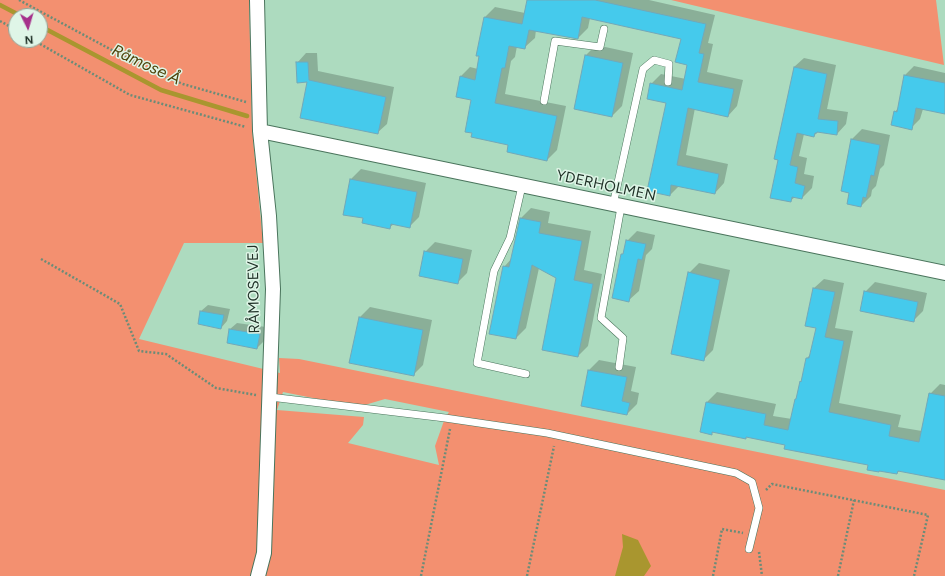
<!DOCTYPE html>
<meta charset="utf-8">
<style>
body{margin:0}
#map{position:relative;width:945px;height:576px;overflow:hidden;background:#addbbf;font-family:Figtree,sans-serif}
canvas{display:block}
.north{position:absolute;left:8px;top:8px;width:40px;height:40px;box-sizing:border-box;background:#dff5e7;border:1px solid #92a69a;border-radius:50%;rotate:175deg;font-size:11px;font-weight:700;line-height:16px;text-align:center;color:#1e3026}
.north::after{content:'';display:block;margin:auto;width:14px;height:18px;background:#a6318b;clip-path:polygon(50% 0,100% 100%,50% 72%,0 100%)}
</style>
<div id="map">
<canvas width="945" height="576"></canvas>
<div class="north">N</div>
</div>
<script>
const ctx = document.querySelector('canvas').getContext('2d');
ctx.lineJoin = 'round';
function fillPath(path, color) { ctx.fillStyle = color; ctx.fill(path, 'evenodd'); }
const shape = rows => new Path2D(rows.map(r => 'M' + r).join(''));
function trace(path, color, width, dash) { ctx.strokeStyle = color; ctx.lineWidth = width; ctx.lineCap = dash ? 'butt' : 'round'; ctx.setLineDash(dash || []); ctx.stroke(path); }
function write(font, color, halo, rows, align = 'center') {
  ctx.font = font + ' Figtree,sans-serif'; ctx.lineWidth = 3; ctx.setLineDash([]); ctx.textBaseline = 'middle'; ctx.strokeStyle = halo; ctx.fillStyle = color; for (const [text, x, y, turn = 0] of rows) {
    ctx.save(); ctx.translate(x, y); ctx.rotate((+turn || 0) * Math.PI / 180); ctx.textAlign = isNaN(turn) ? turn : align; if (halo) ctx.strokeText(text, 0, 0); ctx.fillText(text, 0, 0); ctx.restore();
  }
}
fillPath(shape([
 [0,0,249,0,252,129,263,243,184,243,139,339,280,373,279,358,299,359,945,490,945,576,0,576],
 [16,16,40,16,40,40,16,40],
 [283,392,358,407,385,399,449,412,445,418,435,446,439,465,348,443,363,425,364,417,277,410],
 [671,0,936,0,944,65]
]), '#f39070');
fillPath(shape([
 [622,534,638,540,651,566,644,576,615,576,623,547]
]), '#a9962f');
fillPath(shape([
 [528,0,649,0,715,15,708,43,713,44,707,72,743,80,737,106,728,116,695,108,686,155,728,164,724,183,715,193,679,186,670,195,667,102,651,84,661,74,686,79,689,64,682,38,590,18,588,28,578,38,536,30,535,38,525,47,517,46,515,57,511,61,505,94,566,106,557,150,547,160,510,144,473,132,472,99,460,77,470,67,478,69,481,56,478,55,485,17,495,7,525,13],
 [596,45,633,53,622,106,612,116,575,108,586,55],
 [306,53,317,53,318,71,394,87,387,124,377,133,308,81,297,63],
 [804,58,836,65,827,109,848,112,846,124,837,134,818,131,814,136,804,134,799,156,807,158,804,174,814,176,812,188,802,198,795,197,790,201,779,159,794,67],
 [914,66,945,73,945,113,923,109,920,119,911,128,895,112,898,108,905,75],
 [862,129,890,135,884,165,880,169,876,186,872,190,871,196,861,206,852,139],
 [361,169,426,183,419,217,409,227,394,224,390,227,364,218,351,179],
 [531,208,550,212,548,223,591,231,584,270,602,274,588,346,578,356,557,278,539,268,526,328,516,338,504,267,512,258,521,218],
 [637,231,655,235,652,249,646,255,639,291,629,300,622,255,624,253,627,241],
 [435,242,472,250,467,273,457,283,425,252],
 [699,263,730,270,713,350,703,360,689,273],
 [824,279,844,283,835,328,853,331,839,403,901,415,898,427,922,431,930,394,940,384,945,385,945,479,900,470,897,473,869,464,747,436,745,438,714,431,711,434,707,402,717,392,776,404,773,416,792,419,807,358,811,354,817,327,814,288],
 [875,282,927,293,923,311,913,321,865,292],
 [208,305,230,309,227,321,221,328,201,311],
 [370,307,432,320,423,365,413,375,360,317],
 [237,323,266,327,264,341,257,348,230,329],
 [599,360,636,367,631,391,639,393,637,404,627,414,589,370]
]), '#0003');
trace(shape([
 [0,5,21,16],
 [40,26,161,90,247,116]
]), '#a9962f', 4.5);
const building = shape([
 [527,0,595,0,706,24,699,53,704,54,698,82,734,89,728,117,688,108,677,165,719,174,715,194,671,185,670,196,647,191,666,103,647,99,650,83,682,90,687,65,675,62,681,39,582,17,578,39,529,30,525,49,509,46,505,68,502,68,495,103,557,116,547,161,507,152,508,145,471,137,472,133,465,132,471,100,456,97,460,76,475,80,479,56,476,56,484,17,522,24,527,0],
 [585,55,623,63,612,117,574,109,585,55],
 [296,62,308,62,309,80,386,97,378,134,300,118,307,82,297,83,296,62],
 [794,67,827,74,818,119,838,121,837,135,817,132,817,133,815,133,814,137,797,133,790,165,798,167,795,183,805,186,802,199,792,197,791,202,770,198,778,160,774,159,794,67],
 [904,75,945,83,945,114,916,108,912,130,891,125,894,111,897,112,904,75],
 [851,139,880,145,874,176,871,175,866,198,863,197,861,207,847,204,849,193,841,191,851,139],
 [350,179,417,192,410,228,391,224,390,229,362,223,363,218,343,215,350,179],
 [520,218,541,222,539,233,582,241,574,280,593,284,578,357,542,350,556,278,532,265,516,339,489,334,503,266,509,267,520,218],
 [626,240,646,244,642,260,638,259,629,302,612,298,621,254,623,254,626,240],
 [424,251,463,259,458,284,419,276,424,251],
 [688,272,720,280,704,361,671,354,688,272],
 [813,288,835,292,825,337,844,341,829,412,891,425,889,436,919,442,929,393,945,396,945,480,898,471,897,474,879,471,879,472,867,470,868,465,784,449,785,445,746,437,746,439,712,432,712,435,700,432,706,402,766,414,764,425,788,430,795,399,796,399,800,381,801,382,806,358,809,358,816,328,805,326,813,288],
 [864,291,918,302,914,322,860,311,864,291],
 [200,311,224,315,221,329,198,324,200,311],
 [359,317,423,330,414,376,349,363,359,317],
 [229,329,260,334,257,349,227,343,229,329],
 [588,370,627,377,622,401,630,403,627,415,581,406,588,370]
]);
fillPath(building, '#45caec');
trace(building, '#72a8b8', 1);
const lane = shape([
 [544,101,555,41,600,47,604,29],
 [522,186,510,238,494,271,477,363,526,374],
 [613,205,643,69,654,60,669,64,668,82],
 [619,367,623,338,601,318,621,207],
 [270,397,445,418,547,433,736,473,752,482,759,508,749,549]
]);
const street = shape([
 [257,0,260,131,269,216,273,289,264,553,258,576],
 [260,131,945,273]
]);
trace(lane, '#4a745c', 8);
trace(street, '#4a745c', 16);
trace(shape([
 [19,0,147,69,183,84,246,102],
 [0,21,16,30],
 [33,40,130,95,246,127],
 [41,259,120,304,139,351,166,354,216,388,256,395],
 [766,490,772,484,928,515,914,576],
 [759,552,762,576],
 [421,576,450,429],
 [527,576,554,446],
 [713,576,722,529,743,533],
 [838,576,854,500]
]), '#6b8c78', 2.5, [2, 2]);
trace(lane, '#fff', 7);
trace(street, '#fff', 14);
write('15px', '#1e3026', '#dff5e7', [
 ["YDERHOLMEN",606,186,12],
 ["RÅMOSEVEJ",254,289,-91]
]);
write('italic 16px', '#4c4209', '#dff5e7', [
 ["Råmose Å",146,65,25]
]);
</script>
